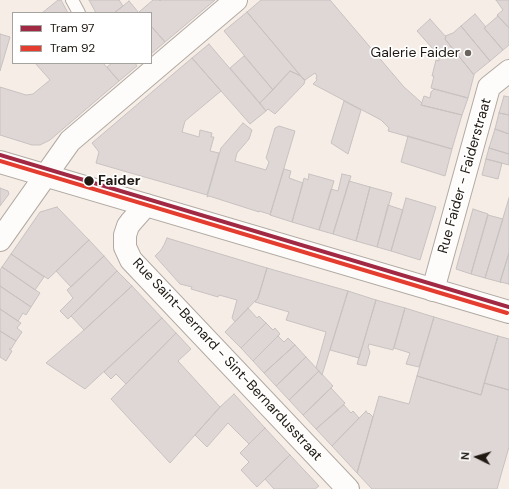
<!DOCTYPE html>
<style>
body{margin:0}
#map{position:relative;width:509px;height:489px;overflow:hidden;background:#f6eee6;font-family:"DM Sans",sans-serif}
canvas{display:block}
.legend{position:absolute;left:12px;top:12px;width:140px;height:52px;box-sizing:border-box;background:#fff;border:1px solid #a5a3a0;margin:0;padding:5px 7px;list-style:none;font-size:12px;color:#1f1912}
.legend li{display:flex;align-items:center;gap:8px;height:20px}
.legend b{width:20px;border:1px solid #a5a3a0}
.north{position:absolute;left:457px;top:437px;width:40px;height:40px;-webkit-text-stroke:3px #fff;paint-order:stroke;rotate:275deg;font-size:11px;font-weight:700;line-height:16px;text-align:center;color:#1f1912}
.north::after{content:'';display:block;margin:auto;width:14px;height:18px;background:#1f1912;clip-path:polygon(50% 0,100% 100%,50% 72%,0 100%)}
</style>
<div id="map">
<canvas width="509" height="489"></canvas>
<ul class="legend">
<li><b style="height:5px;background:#a12944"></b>Tram 97</li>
<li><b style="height:5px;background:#e43c2e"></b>Tram 92</li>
</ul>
<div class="north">N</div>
</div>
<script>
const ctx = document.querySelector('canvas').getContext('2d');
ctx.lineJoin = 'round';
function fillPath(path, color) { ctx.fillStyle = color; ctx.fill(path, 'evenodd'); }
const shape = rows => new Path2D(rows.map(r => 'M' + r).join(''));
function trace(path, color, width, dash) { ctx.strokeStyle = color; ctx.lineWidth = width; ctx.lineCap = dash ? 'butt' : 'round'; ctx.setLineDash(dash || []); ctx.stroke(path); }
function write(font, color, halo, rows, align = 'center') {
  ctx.font = font + ' "DM Sans",sans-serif'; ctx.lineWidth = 3.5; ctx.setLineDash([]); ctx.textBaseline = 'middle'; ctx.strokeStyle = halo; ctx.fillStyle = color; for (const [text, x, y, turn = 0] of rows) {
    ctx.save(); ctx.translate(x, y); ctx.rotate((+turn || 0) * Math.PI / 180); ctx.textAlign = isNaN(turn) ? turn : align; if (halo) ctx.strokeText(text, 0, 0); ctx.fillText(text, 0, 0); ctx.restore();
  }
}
const building = shape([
 [58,0,61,0,68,13,42,13,58,0],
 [89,0,119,0,123,6,114,13,96,13,89,0],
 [153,0,159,0,160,1,161,0,215,0,165,42,151,26,151,13,139,13,139,12,153,0],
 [261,0,330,0,404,87,422,103,421,105,462,115,452,149,388,131,389,128,381,120,313,84,317,80,316,78,317,76,315,73,305,80,304,80,247,12,261,0],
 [496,0,509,0,509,28,497,15,503,10,496,0],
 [129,1,139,13,114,13,123,6,129,1],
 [247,12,301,76,290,71,273,90,224,31,247,12],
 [475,14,486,27,484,28,503,50,490,61,461,26,475,14],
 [498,16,509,28,509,45,503,50,484,28,498,16],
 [430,19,446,37,445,39,474,75,468,98,431,88,434,76,432,76,436,60,439,61,439,59,435,53,433,54,431,54,430,52,433,49,417,31,430,19],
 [151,26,165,42,151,54,151,26],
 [461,26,490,61,474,74,474,75,445,39,446,37,445,36,453,33,461,26],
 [0,34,10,37,0,71,0,34],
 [209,44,266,111,250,124,192,58,209,44],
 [244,56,273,90,260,103,230,68,244,56],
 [192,58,221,91,185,121,182,132,199,137,200,130,212,133,211,137,214,137,210,151,219,153,207,195,96,163,99,152,92,143,192,58],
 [35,63,103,63,119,81,50,140,40,145,32,145,0,135,0,87,26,95,33,94,50,80,35,63],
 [112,63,135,63,137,66,119,81,107,67,112,63],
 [290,71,301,76,305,80,304,84,275,114,268,109,266,111,260,103,290,71],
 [434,89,468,98,462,115,421,105,424,96,430,98,431,92,434,89],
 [504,96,509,97,509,115,499,113,504,96],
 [344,101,361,110,348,154,331,143,344,101],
 [499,113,509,115,509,134,495,129,499,113],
 [243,123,252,130,249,139,237,153,235,161,266,170,269,162,266,158,275,128,279,126,295,131,270,215,269,214,259,211,259,212,209,196,207,197,221,148,243,123],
 [495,129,509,134,509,154,489,148,495,129],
 [408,136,452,149,445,176,401,162,408,136],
 [489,148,509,154,509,165,486,159,489,148],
 [486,159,502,163,498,179,482,175,486,159],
 [284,169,291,171,289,178,303,183,292,222,270,215,284,169],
 [309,174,334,181,319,230,292,222,304,178,308,180,309,174],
 [342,174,351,176,333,234,319,230,331,189,338,191,342,174],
 [349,181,370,187,356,241,333,234,349,181],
 [370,187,392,193,377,247,356,241,370,187],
 [0,188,8,191,9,194,0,206,0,188],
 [406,198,436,207,420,260,391,251,406,198],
 [509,198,509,253,500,282,485,278,509,198],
 [388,205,403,210,391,251,377,247,388,205],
 [57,207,89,240,48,279,11,254,40,212,57,207],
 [473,209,488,214,471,274,456,269,473,209],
 [488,215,503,219,485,278,471,274,488,215],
 [167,238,267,268,258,298,235,322,232,318,237,300,219,295,218,297,191,289,192,287,180,284,155,256,161,250,164,245,167,238],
 [89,240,104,256,71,287,56,271,89,240],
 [509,253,509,285,509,284,501,282,501,283,500,282,509,253],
 [11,254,44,277,35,290,2,267,11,254],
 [104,256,117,271,68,319,60,311,73,298,67,290,104,256],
 [2,267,40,293,31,307,0,286,0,270,2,267],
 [267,268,348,291,322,375,316,368,326,332,286,320,289,312,255,302,258,298,267,268],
 [117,271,132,286,84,330,71,316,117,271],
 [0,286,31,307,26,315,23,313,18,321,0,309,0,286],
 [132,286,162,318,85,389,46,363,84,330,132,286],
 [348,291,376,300,359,358,330,350,348,291],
 [376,300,405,308,393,350,369,344,368,347,370,352,366,366,357,364,376,300],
 [248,308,257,318,259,316,266,323,241,348,225,332,248,308],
 [405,308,434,317,419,367,406,364,410,353,394,348,405,308],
 [0,309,21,323,17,328,22,332,16,341,0,331,0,309],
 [434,317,498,336,481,395,417,376,434,317],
 [162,318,176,333,126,384,116,374,111,379,104,372,162,318],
 [266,323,273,330,275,328,280,334,253,361,241,348,266,323],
 [0,331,16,341,11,349,9,349,12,351,6,361,0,357,0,331],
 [176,333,191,349,178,361,220,407,170,463,111,399,176,333],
 [278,336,284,342,288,338,295,345,264,373,253,361,278,336],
 [498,336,509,339,509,390,484,383,498,336],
 [295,345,306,357,276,386,264,373,295,345],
 [306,357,319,371,289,400,276,386,306,357],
 [319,371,333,386,303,415,289,400,319,371],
 [417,376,481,395,484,383,509,390,509,447,497,489,372,489,357,473,379,396,409,404,417,376],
 [331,388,345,403,316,429,303,415,331,388],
 [234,394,265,428,249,444,228,423,207,447,195,435,220,407,234,394],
 [344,405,351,413,353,411,359,418,332,446,316,429,344,405],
 [366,411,368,414,369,413,373,417,357,473,332,446,366,411],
 [265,428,290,455,257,487,241,470,249,462,240,453,265,428],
 [290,455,319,486,315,489,274,489,265,479,290,455]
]);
fillPath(building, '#ded7d6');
trace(building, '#c7c1c0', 1);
const service = shape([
 [72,0,79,13]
]);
const minor = shape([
 [146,205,131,222,128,226,125,235,125,247,131,260,348,489],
 [0,240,70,141,236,0],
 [433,290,489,87,509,71]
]);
const secondary = shape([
 [0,162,509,312]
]);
trace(service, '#b1aaa3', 14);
trace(minor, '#b1aaa3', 24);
trace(secondary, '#b1aaa3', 24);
trace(service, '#fefcfb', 12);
trace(minor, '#fefcfb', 22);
trace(secondary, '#fefcfb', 22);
trace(shape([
 [0,155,509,307]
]), '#a12944', 4);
trace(shape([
 [0,161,507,313]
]), '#e43c2e', 4);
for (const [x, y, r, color] of [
 [468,53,4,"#6a645c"],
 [89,181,5.5,"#1f1912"]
]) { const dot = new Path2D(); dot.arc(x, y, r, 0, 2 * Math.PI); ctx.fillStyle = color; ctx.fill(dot); trace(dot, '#fff', 1.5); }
write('14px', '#1f1912', '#fff', [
 ["Galerie Faider",460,53]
], 'right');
write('14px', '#1f1912', '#fff', [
 ["Rue Faider - Faiderstraat",465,176,-74],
 ["Rue Saint-Bernard - Sint-Bernardusstraat",227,360,47]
]);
write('bold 14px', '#1f1912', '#fff', [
 ["Faider",98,181]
], 'left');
</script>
